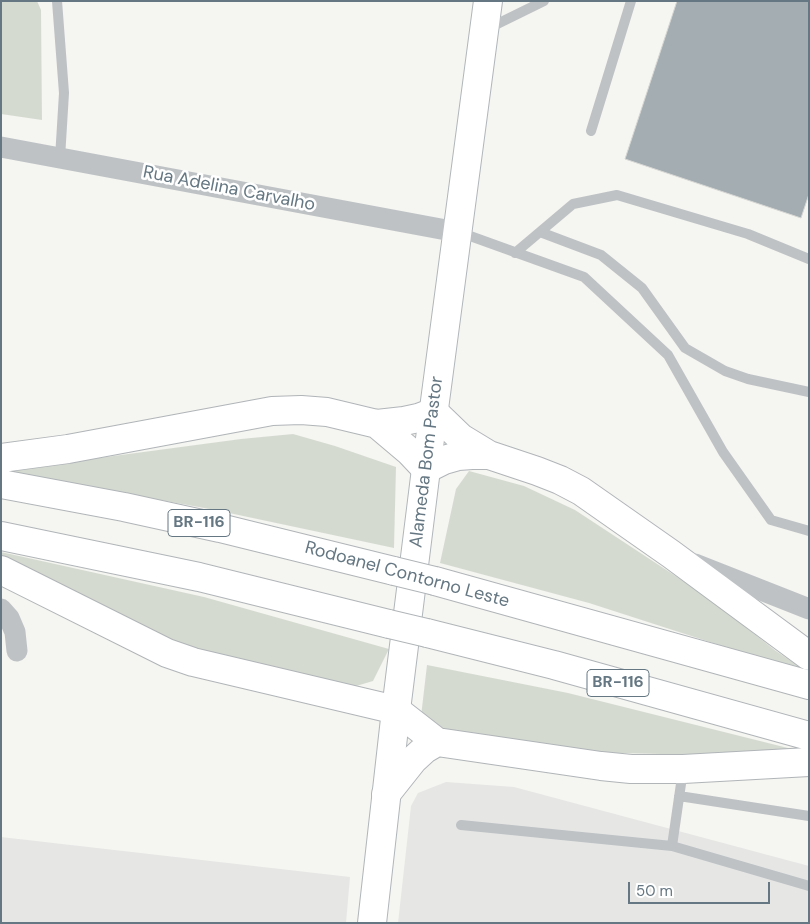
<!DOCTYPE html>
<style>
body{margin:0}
#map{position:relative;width:810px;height:924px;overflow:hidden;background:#f5f5f1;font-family:"DM Sans",sans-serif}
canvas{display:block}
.frame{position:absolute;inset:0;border:2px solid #657782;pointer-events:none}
.scale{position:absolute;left:628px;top:882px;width:142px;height:22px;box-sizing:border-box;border:2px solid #657782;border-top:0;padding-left:6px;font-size:15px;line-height:18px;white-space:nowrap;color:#657782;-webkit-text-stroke:4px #fff;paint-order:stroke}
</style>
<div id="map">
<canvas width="810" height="924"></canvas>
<div class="frame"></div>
<div class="scale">50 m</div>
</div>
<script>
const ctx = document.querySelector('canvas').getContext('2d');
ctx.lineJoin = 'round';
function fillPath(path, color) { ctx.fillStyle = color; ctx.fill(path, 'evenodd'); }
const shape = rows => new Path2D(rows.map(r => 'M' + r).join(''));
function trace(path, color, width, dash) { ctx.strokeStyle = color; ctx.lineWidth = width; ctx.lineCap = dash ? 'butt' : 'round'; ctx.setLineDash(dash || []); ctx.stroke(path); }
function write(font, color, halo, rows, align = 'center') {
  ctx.font = font + ' "DM Sans",sans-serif'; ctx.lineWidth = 5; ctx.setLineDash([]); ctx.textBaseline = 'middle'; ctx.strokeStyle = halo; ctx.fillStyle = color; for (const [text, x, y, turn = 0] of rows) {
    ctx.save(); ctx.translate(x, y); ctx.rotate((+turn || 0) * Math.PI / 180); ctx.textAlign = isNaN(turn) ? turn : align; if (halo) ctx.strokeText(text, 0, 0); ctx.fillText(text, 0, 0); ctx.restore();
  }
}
fillPath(shape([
 [446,782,514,787,809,866,809,923,398,923,411,806,418,793],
 [1,837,350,877,346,923,1,923]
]), '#e6e6e5');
fillPath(shape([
 [1,1,37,1,41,10,42,120,1,114],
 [293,434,335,446,396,467,394,548,215,510,1,471,241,439],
 [469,471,524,486,575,510,706,596,776,651,809,673,809,674,589,603,440,563,456,489],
 [1,552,204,597,389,649,373,681,346,689,182,649,1,562],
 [427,665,568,693,808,753,706,755,616,753,562,750,479,734,420,725]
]), '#d5dad1');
const building = shape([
 [677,1,809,1,809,194,801,218,625,159,677,1]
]);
fillPath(building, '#a4aeb2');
trace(building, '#d6d6d4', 1);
const secondary = shape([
 [372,923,396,710,426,469,488,1]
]);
const highway = shape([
 [377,424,409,451,426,469,444,460,458,456,472,455,489,455],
 [1,458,68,449,272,411,301,410,327,412,377,424,404,421,418,418,434,412,461,438,489,455,537,471,560,480,581,491,671,554,809,656],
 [1,484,124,507,220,528,394,571],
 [1,536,199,577,389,624],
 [1,570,167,653,193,662,396,710,437,742,601,766,631,769,683,769,809,762],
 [435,581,809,685],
 [427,633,554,665,809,736],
 [386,794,413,760,425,749,437,742]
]);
trace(secondary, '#b0b6ba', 30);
trace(highway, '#b1b5b8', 30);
trace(shape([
 [57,1,64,93,60,158],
 [487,29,544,1],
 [591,131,631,1],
 [459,232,584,277,668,355,723,452,771,520,809,531],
 [540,232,601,255,642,288,685,348,725,371,748,379,809,392],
 [515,253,573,204,617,195,748,234,809,259],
 [679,796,809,816],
 [461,825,672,846,809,886],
 [672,846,683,770]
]), '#bec2c5', 10);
trace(shape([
 [1,147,457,232],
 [695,564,809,609],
 [1,609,9,618,15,632,17,651]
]), '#bec2c5', 21);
trace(secondary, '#fff', 28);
trace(highway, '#fff', 28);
const highwayBridge = shape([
 [394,571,435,581],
 [389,624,427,633]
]);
trace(highwayBridge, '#b1b5b8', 30, []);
trace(highwayBridge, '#fff', 28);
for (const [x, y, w] of [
 [199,523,62],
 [618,683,62]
]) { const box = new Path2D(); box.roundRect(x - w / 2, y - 13.5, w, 27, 4); ctx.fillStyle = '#fff'; ctx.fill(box); trace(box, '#657782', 1); }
write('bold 16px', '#657782', null, [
 ["BR-116",199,523],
 ["BR-116",618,683]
]);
write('18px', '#657782', '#fff', [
 ["Rua Adelina Carvalho",229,189,11],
 ["Alameda Bom Pastor",427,462,-83],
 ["Rodoanel Contorno Leste",407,575,15]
]);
</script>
